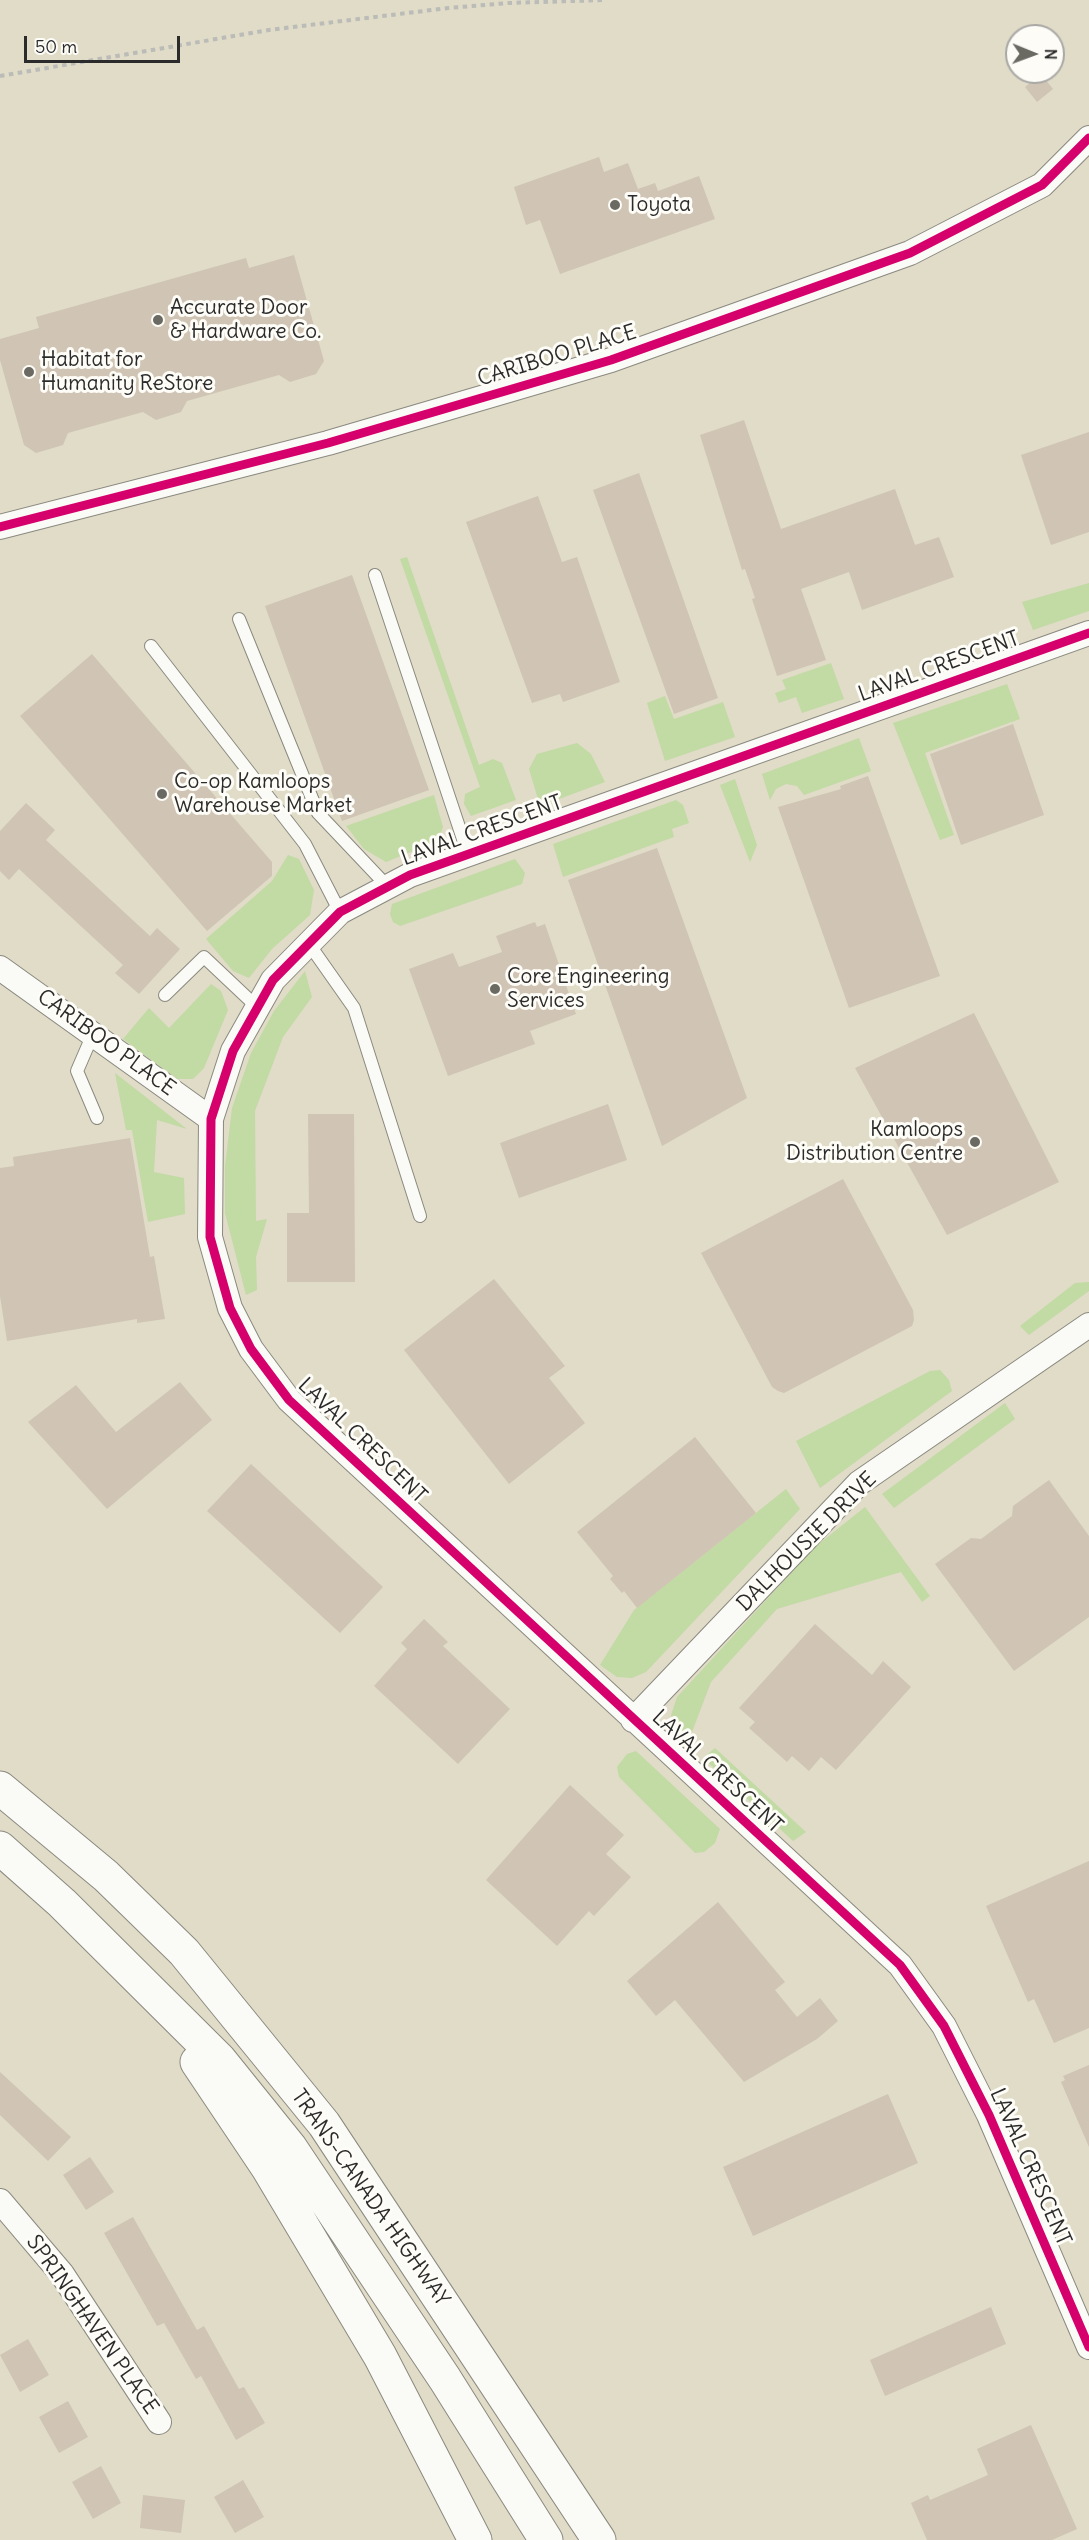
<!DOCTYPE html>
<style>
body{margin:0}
#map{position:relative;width:1089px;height:2540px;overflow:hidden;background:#e0dcc8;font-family:Delius,sans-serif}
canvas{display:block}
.north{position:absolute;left:1005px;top:24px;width:60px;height:60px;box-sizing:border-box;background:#fdfcf7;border:2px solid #a9a8a5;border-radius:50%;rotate:91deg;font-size:16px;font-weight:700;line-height:24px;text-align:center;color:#2b2b2b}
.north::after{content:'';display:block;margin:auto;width:21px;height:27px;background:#6a6962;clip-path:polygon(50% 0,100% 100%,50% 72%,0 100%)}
.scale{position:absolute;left:24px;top:36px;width:156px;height:27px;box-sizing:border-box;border:3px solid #2b2b2b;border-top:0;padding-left:8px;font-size:18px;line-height:21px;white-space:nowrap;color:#2b2b2b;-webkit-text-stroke:4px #fdfcf7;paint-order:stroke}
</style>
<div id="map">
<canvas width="1089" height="2540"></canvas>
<div class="north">N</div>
<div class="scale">50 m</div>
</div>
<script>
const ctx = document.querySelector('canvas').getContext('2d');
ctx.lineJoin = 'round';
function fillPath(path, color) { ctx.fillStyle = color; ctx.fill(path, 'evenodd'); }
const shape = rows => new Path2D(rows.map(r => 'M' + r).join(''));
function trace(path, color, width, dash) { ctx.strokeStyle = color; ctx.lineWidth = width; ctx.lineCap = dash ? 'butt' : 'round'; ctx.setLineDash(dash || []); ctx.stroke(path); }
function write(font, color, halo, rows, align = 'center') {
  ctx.font = font + ' Delius,sans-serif'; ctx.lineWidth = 6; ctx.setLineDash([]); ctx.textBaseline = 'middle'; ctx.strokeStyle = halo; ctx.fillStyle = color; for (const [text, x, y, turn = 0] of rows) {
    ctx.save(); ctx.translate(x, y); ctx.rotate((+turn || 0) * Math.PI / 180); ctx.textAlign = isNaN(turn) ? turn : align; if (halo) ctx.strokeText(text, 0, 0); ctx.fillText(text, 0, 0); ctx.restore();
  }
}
fillPath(shape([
 [407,557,479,765,493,759,502,763,516,800,471,816,464,804,465,794,480,787,400,559],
 [1089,583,1089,611,1033,630,1022,602],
 [831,663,844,699,802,713,796,697,779,703,775,693,786,689,782,680],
 [1007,684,1020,719,925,753,954,835,940,840,893,723],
 [665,696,674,719,723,702,735,737,665,761,647,703],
 [859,738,871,771,804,795,797,786,786,784,776,789,770,800,762,774],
 [577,743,591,754,605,782,540,806,529,769,537,754],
 [735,779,757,845,750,862,720,785],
 [434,795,443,827,438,841,386,862,364,849,346,826],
 [676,800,683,805,689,823,672,829,674,837,563,877,553,844],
 [288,855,299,859,314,890,310,915,272,949,249,978,233,971,206,939,272,881],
 [515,859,525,873,522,884,400,926,393,922,390,914,392,904],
 [305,971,312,997,283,1037,255,1111,256,1221,267,1219,256,1257,257,1290,246,1295,225,1213,225,1166,232,1108,251,1053,274,1011],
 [211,984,221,991,228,1010,204,1068,193,1079,177,1079,123,1039,149,1008,169,1028],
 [115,1073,187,1129,157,1120,154,1172,184,1178,185,1214,148,1222,132,1130,126,1130],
 [1089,1282,1089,1291,1029,1335,1020,1326,1075,1283],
 [940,1370,949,1380,952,1391,820,1488,796,1441,930,1371],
 [1005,1403,1015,1419,894,1508,882,1494],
 [786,1489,800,1509,646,1672,632,1678,617,1677,600,1665,634,1610],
 [865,1507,930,1596,922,1602,901,1572,777,1609,711,1682,692,1732,683,1740,674,1729,671,1715,677,1697,815,1547],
 [715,1748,806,1832,793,1841,703,1758],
 [636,1751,720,1829,715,1843,704,1852,695,1853,619,1777,617,1767,627,1754]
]), '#c2daa4');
fillPath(shape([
 [1041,74,1053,89,1037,102,1025,87],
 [599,157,604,172,628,163,638,189,655,183,658,191,699,176,715,219,560,274,540,220,526,225,514,187],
 [294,255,324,361,316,374,290,382,279,375,187,401,181,412,156,420,143,412,68,433,63,445,36,453,24,445,0,360,0,339,39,328,36,317,246,258,249,268],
 [744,420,781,529,895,489,915,545,939,537,954,577,862,610,849,572,801,589,826,660,777,676,752,599,755,598,745,569,742,570,700,435],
 [1089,432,1089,532,1051,545,1021,455],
 [639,473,718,698,674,714,593,490],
 [538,496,562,562,577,557,620,682,563,702,560,694,532,703,466,522],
 [352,575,429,790,342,821,265,606],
 [92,654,272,862,272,876,207,931,20,716],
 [1013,724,1044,815,961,845,930,754],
 [868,776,940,976,849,1008,778,807,841,789,840,786],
 [26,803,55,830,46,840,150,936,157,928,180,949,139,994,115,973,123,965,19,869,9,880,0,871,0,831],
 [657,848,747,1098,662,1146,568,880],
 [535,922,537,927,545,924,576,1014,530,1031,535,1044,448,1076,409,969,453,953,459,967,502,952,496,936],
 [974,1013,1059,1182,947,1235,855,1068],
 [608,1104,627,1160,519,1198,500,1143],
 [308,1114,354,1114,355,1282,287,1282,287,1213,309,1213],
 [130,1138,150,1257,154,1256,165,1319,137,1323,137,1319,7,1341,0,1296,0,1168,14,1166,13,1157],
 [843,1179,913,1310,914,1320,912,1326,784,1393,778,1391,772,1387,701,1253],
 [494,1279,565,1366,549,1378,585,1423,509,1484,404,1350],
 [180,1382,212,1420,107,1509,28,1422,76,1385,116,1432],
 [695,1437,756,1513,637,1608,624,1591,622,1593,610,1579,613,1576,577,1532],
 [251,1464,383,1587,340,1633,207,1511],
 [1049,1480,1089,1536,1089,1617,1014,1671,935,1564,971,1538,981,1539,1012,1516,1013,1506],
 [424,1619,448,1642,443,1646,510,1709,458,1764,374,1686,407,1649,401,1643],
 [815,1624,872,1675,883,1661,911,1687,836,1770,821,1757,809,1771,792,1756,787,1762,749,1728,755,1722,739,1708],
 [570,1785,624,1835,606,1854,631,1877,594,1916,589,1911,557,1946,486,1880],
 [1089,1861,1089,2028,1054,2043,1034,1999,1028,2002,986,1906],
 [718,1902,785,1982,775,1990,797,2017,820,1998,838,2021,817,2039,744,2082,675,2000,656,2016,627,1981],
 [1089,2065,1089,2147,1061,2082,1065,2080,1063,2076],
 [0,2072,71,2137,48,2161,0,2115],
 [888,2094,918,2163,753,2236,723,2167],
 [90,2157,114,2192,86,2210,63,2175],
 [133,2217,197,2330,204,2326,239,2389,244,2387,265,2423,236,2440,201,2376,196,2379,164,2323,157,2326,104,2233],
 [991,2307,1006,2344,885,2396,870,2360],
 [28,2339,49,2375,20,2392,0,2355],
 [68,2401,88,2437,59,2453,39,2417],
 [1031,2425,1077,2529,1052,2540,927,2540,911,2503,928,2495,930,2500,988,2475,977,2449],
 [101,2466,121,2503,93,2519,72,2482],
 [243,2480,264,2517,235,2533,214,2497],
 [143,2495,185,2500,181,2533,140,2528]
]), '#d0c4b4');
const lane = shape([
 [375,575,468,854],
 [239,619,318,813,388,887],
 [151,646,305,844,340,912],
 [309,944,354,1008,420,1216],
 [165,995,204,957,257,1007],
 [93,1034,77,1071,97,1118]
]);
const street = shape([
 [0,527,328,443,611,360,910,253,1042,185,1089,138],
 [1089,633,410,875,340,912,273,980,233,1051,211,1119,210,1237,230,1308,251,1349,289,1400,900,1965,944,2026,989,2115,1089,2347],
 [0,968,211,1119],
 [633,1720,859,1483,1089,1325],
 [0,2201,62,2274,159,2422]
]);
const highway = shape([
 [0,1788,106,1876,184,1952,324,2124,599,2540],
 [0,1848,62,1903,220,2060,290,2147,445,2379,546,2540],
 [197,2062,268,2168,380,2356,475,2540]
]);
trace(lane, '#8b897f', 14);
trace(street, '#8b897f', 26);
trace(highway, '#8b897f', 35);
trace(shape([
 [0,76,269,30,448,8,509,3,605,0]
]), '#bbbbb7', 4, [4.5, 4.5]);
trace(lane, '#fafaf7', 12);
trace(street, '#fafaf7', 24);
trace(highway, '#fafaf7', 33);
trace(shape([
 [0,527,328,443,611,360,910,253,1042,185,1089,138],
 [1089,633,410,875,340,912,273,980,233,1051,211,1119,210,1237,230,1308,251,1349,289,1400,900,1965,944,2026,989,2115,1089,2347]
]), '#d6006c', 9);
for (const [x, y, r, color] of [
 [615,205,6,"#6a6962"],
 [158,320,6,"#6a6962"],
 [29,372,6,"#6a6962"],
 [162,794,6,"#6a6962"],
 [495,989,6,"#6a6962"],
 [975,1142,6,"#6a6962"]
]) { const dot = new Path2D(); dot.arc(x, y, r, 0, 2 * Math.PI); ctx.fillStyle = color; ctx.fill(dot); trace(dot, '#fdfcf7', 2); }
write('21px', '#2b2b2b', '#fdfcf7', [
 ["Toyota",627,205],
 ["Accurate Door",170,308],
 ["& Hardware Co.",170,332],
 ["Habitat for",41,360],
 ["Humanity ReStore",41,384],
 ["Co-op Kamloops",174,782],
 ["Warehouse Market",174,806],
 ["Core Engineering",507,977],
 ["Services",507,1001],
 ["Kamloops",963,1130,"right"],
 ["Distribution Centre",963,1154,"right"]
], 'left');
write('21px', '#2b2b2b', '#fdfcf7', [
 ["CARIBOO PLACE",557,356,-17],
 ["LAVAL CRESCENT",939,667,-20],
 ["LAVAL CRESCENT",482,831,-20],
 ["CARIBOO PLACE",106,1043,36],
 ["LAVAL CRESCENT",362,1441,44],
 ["DALHOUSIE DRIVE",807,1542,-45],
 ["LAVAL CRESCENT",717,1772,43],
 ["LAVAL CRESCENT",1030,2167,66],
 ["TRANS-CANADA HIGHWAY",370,2198,55],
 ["SPRINGHAVEN PLACE",92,2325,55]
]);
</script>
